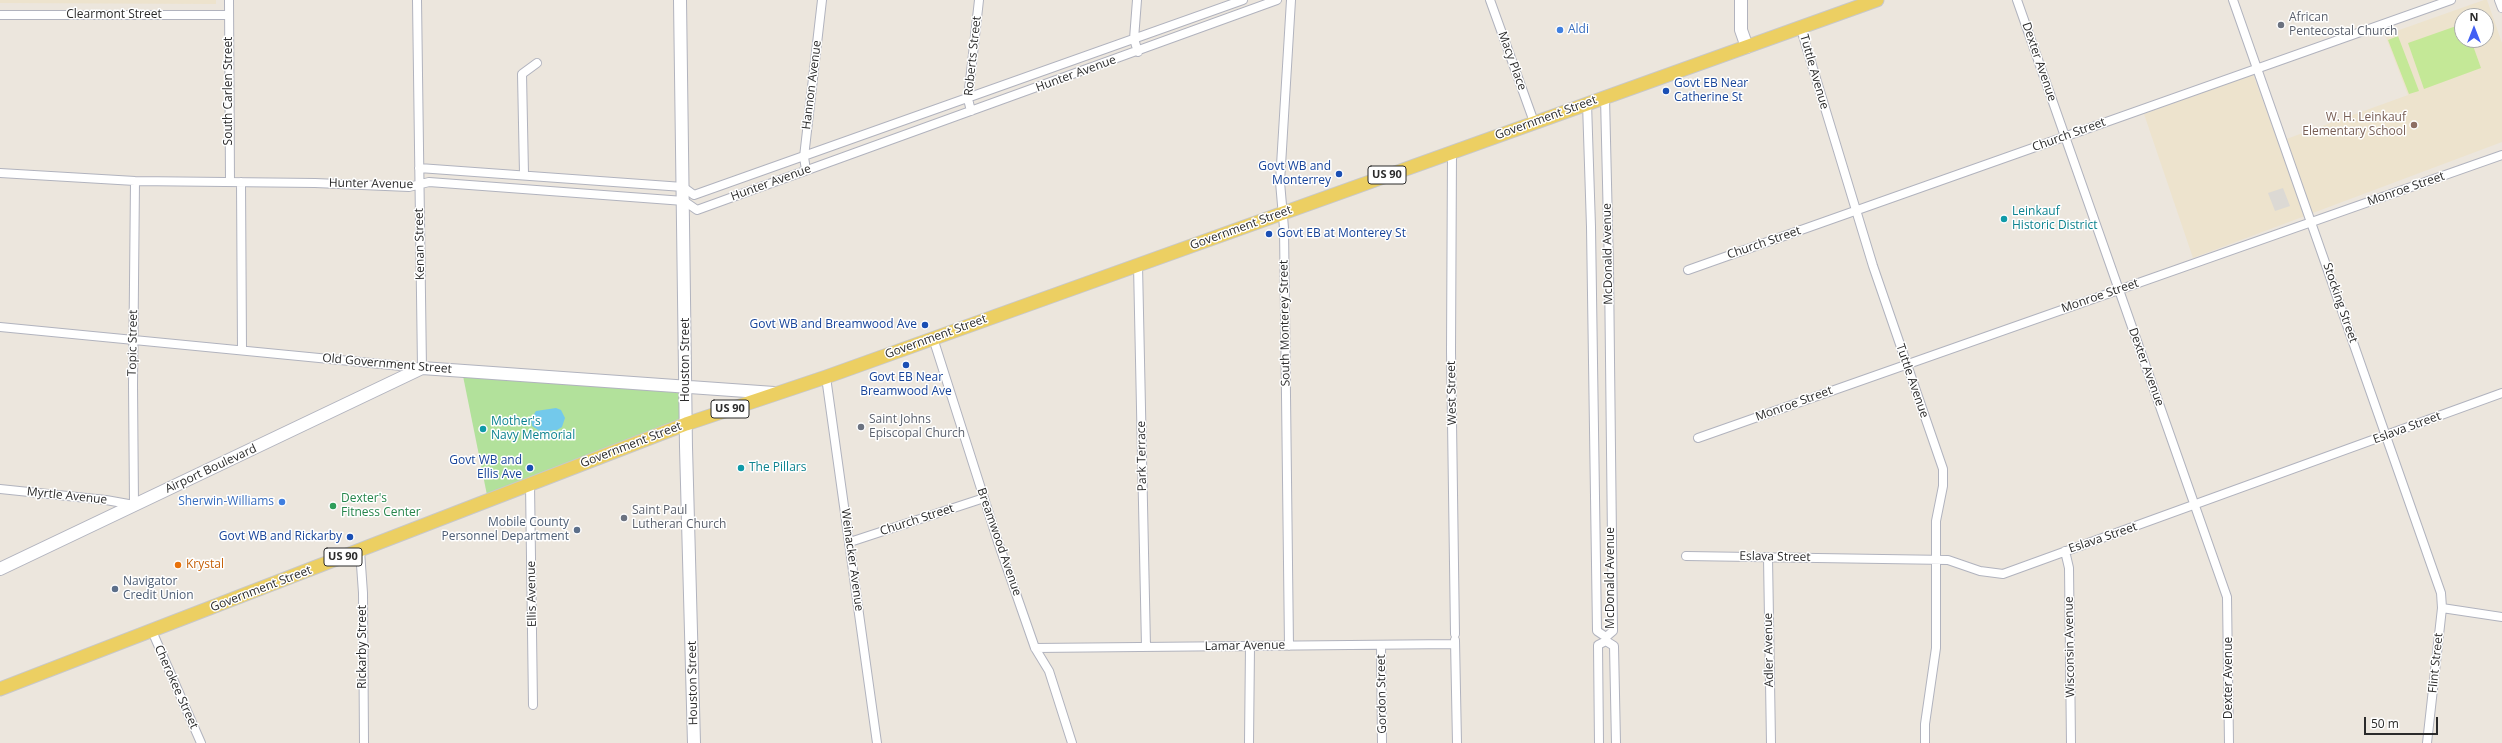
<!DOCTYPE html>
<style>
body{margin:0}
#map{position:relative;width:2502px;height:743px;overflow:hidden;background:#ece6dd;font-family:"Open Sans",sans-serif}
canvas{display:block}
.north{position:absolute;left:2454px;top:8px;width:40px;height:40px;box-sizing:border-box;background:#fff;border:1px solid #aaa;border-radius:50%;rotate:0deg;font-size:11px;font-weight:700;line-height:16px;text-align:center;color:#2b2b2b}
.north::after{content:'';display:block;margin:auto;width:14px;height:18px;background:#4260f4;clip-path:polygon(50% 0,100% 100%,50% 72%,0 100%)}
.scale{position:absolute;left:2364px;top:717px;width:74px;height:18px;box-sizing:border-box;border:2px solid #2b2b2b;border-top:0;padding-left:5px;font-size:12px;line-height:14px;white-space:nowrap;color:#2b2b2b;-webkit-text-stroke:3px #fff;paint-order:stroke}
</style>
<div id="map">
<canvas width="2502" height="743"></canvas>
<div class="north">N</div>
<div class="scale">50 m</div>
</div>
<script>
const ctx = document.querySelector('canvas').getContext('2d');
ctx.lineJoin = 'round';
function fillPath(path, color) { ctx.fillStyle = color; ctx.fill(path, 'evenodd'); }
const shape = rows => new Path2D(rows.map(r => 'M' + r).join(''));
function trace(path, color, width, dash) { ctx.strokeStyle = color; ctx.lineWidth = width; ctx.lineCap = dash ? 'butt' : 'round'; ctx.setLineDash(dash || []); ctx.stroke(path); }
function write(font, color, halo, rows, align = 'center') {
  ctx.font = font + ' "Open Sans",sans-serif'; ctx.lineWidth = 3; ctx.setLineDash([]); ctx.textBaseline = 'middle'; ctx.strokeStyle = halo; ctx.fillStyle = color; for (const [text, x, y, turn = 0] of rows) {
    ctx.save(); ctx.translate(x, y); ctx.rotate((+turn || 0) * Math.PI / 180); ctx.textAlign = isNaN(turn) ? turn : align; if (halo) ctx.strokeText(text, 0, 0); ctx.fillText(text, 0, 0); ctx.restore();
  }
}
fillPath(shape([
 [0,0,216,0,216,4,0,3],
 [2484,0,2487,0,2502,43,2502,142,2193,258,2144,114,2253,74,2278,142,2408,95,2385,35],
 [2462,16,2486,16,2486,40,2462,40]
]), '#ede3cd');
fillPath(shape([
 [462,371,686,387,686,424,488,500]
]), '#b2e19b');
fillPath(shape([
 [2462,24,2462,40,2471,40,2481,68,2424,89,2408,43],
 [2398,36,2419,91,2409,94,2388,40]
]), '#c4e897');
fillPath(shape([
 [2283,188,2290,206,2275,211,2268,193]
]), '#dcd9d4');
fillPath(shape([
 [556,408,561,410,565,418,562,427,557,430,541,432,532,426,531,419,536,411]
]), '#73c9eb');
const street = shape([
 [229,0,230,182],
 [1137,0,1134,39,1138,52],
 [1490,0,1534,122],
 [2017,0,2227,597,2229,743],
 [2233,0,2441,593,2442,608,2427,743],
 [2499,0,2502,8],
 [0,15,229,15],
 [1801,29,1873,266,1943,469,1943,486,1936,521,1936,648,1925,724,1925,743],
 [1587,103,1591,227,1597,631,1606,637,1613,631,1609,269,1605,97],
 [971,111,968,99,979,0],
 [1452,152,1451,351,1455,634],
 [419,168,683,187,694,195,1243,0],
 [806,170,804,157,822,0],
 [0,173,135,181,315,183,409,187,429,182,684,201,697,210,1277,0],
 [524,174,522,74,537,63],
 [241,182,242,350],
 [1138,265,1146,647],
 [1688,270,2451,0],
 [0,327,422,368,417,0],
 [933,338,998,542,1035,648,1049,671,1072,743],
 [826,377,877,743],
 [1698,438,2502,155],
 [530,484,533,705],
 [0,489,106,500,134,505,133,385,135,181],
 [850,542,984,498],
 [360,551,363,593,364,743],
 [2065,551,2069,568,2071,743],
 [1686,556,1948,560,1980,571,2003,574,2502,393],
 [1768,557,1771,743],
 [2442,608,2502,617],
 [152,631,201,743],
 [1455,640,1457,743],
 [1381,645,1382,743],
 [1289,646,1284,228,1280,182,1291,0],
 [1035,648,1455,644],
 [1249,743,1250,646],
 [1599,743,1598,645,1606,641,1614,646,1616,743]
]);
const secondary = shape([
 [680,0,686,447,694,743],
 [1741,0,1741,30,1747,47],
 [0,569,422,368,774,393]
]);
const primary = shape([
 [0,689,686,424,826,377,1877,0]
]);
trace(street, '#b1b3be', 10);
trace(secondary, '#b1b3be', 14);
trace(primary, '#c8c8c8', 15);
trace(street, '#fff', 8);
trace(secondary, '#fff', 12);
trace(primary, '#eccf62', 13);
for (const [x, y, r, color] of [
 [2281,25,4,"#6b7280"],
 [1560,30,4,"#3f7fe0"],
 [1666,91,4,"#1a4fb4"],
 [2414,125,4,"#8d6e63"],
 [1339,174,4,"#1a4fb4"],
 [2004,219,4,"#0f9aa8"],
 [1269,234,4,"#1a4fb4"],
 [925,325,4,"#1a4fb4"],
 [906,365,4,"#1a4fb4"],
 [861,427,4,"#6b7280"],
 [483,429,4,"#0f9aa8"],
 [530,468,4,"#1a4fb4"],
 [741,468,4,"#0f9aa8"],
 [282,502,4,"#3f7fe0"],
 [333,506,4,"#2e9e5b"],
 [624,518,4,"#6b7280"],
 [577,530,4,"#5c6f8a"],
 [350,537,4,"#1a4fb4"],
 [178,565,4,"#e8710a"],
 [115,589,4,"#5c6f8a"]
]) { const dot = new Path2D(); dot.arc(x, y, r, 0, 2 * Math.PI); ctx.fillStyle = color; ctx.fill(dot); trace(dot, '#fff', 1.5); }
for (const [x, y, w] of [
 [1387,175,38],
 [730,409,38],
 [343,557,38]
]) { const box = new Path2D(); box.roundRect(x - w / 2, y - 9, w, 18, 3); ctx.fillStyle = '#fff'; ctx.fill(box); trace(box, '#2b2b2b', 1); }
write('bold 11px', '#2b2b2b', null, [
 ["US 90",1387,175],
 ["US 90",730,409],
 ["US 90",343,557]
]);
write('12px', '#2b2b2b', '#fff', [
 ["Clearmont Street",114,15],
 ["Roberts Street",973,56,-84],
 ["Macy Place",1512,61,70],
 ["Dexter Avenue",2039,62,71],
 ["Tuttle Avenue",1814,72,74],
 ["Hunter Avenue",1076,74,-20],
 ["Hannon Avenue",812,85,-83],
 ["South Carlen Street",229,91,-90],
 ["Government Street",1546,118,-20],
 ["Church Street",2069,135,-20],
 ["Hunter Avenue",771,183,-20],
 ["Hunter Avenue",371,184,1],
 ["Monroe Street",2406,189,-19],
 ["Government Street",1241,228,-20],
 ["Church Street",1764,243,-19],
 ["Kenan Street",420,244,-91],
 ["McDonald Avenue",1608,254,-91],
 ["Monroe Street",2100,296,-19],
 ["Stocking Street",2340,303,71],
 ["South Monterey Street",1285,323,-91],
 ["Government Street",936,337,-20],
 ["Topic Street",133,343,-89],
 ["Houston Street",686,360,-90],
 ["Old Government Street",387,364,5],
 ["Dexter Avenue",2146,367,70],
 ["Tuttle Avenue",1912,381,71],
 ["West Street",1452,393,-91],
 ["Monroe Street",1794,404,-20],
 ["Eslava Street",2407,428,-20],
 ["Government Street",631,445,-21],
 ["Park Terrace",1142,456,-91],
 ["Airport Boulevard",211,469,-25],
 ["Myrtle Avenue",67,496,6],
 ["Church Street",917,520,-18],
 ["Eslava Street",2103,538,-19],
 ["Breamwood Avenue",999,542,71],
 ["Eslava Street",1775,557,1],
 ["Weinacker Avenue",852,560,82],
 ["McDonald Avenue",1611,578,-90],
 ["Government Street",261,589,-21],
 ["Ellis Avenue",532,594,-91],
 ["Lamar Avenue",1245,646,-1],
 ["Rickarby Street",363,647,-90],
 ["Wisconsin Avenue",2070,647,-91],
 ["Adler Avenue",1769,650,-91],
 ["Flint Street",2436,663,-84],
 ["Dexter Avenue",2229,678,-90],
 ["Houston Street",693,683,-91],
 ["Cherokee Street",176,687,66],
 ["Gordon Street",1382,694,-91]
]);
write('12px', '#5b616d', '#fff', [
 ["African",2289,18],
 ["Pentecostal Church",2289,32],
 ["Saint Johns",869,420],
 ["Episcopal Church",869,434],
 ["Saint Paul",632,511],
 ["Lutheran Church",632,525]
], 'left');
write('12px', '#366cbe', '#fff', [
 ["Aldi",1568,30],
 ["Sherwin-Williams",274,502,"right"]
], 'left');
write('12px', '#164399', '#fff', [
 ["Govt EB Near",1674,84,"left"],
 ["Catherine St",1674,98,"left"],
 ["Govt WB and",1331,167],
 ["Monterrey",1331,181],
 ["Govt EB at Monterey St",1277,234,"left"],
 ["Govt WB and Breamwood Ave",917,325],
 ["Govt EB Near",906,378,"center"],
 ["Breamwood Ave",906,392,"center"],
 ["Govt WB and",522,461],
 ["Ellis Ave",522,475],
 ["Govt WB and Rickarby",342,537]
], 'right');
write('12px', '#785e54', '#fff', [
 ["W. H. Leinkauf",2406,118],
 ["Elementary School",2406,132]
], 'right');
write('12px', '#0d838f', '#fff', [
 ["Leinkauf",2012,212],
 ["Historic District",2012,226],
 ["Mother's",491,422],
 ["Navy Memorial",491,436],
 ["The Pillars",749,468]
], 'left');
write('12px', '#27864d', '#fff', [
 ["Dexter's",341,499],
 ["Fitness Center",341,513]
], 'left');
write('12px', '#4e5e75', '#fff', [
 ["Mobile County",569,523],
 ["Personnel Department",569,537],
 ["Navigator",123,582,"left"],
 ["Credit Union",123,596,"left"]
], 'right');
write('12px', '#c56008', '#fff', [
 ["Krystal",186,565]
], 'left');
</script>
